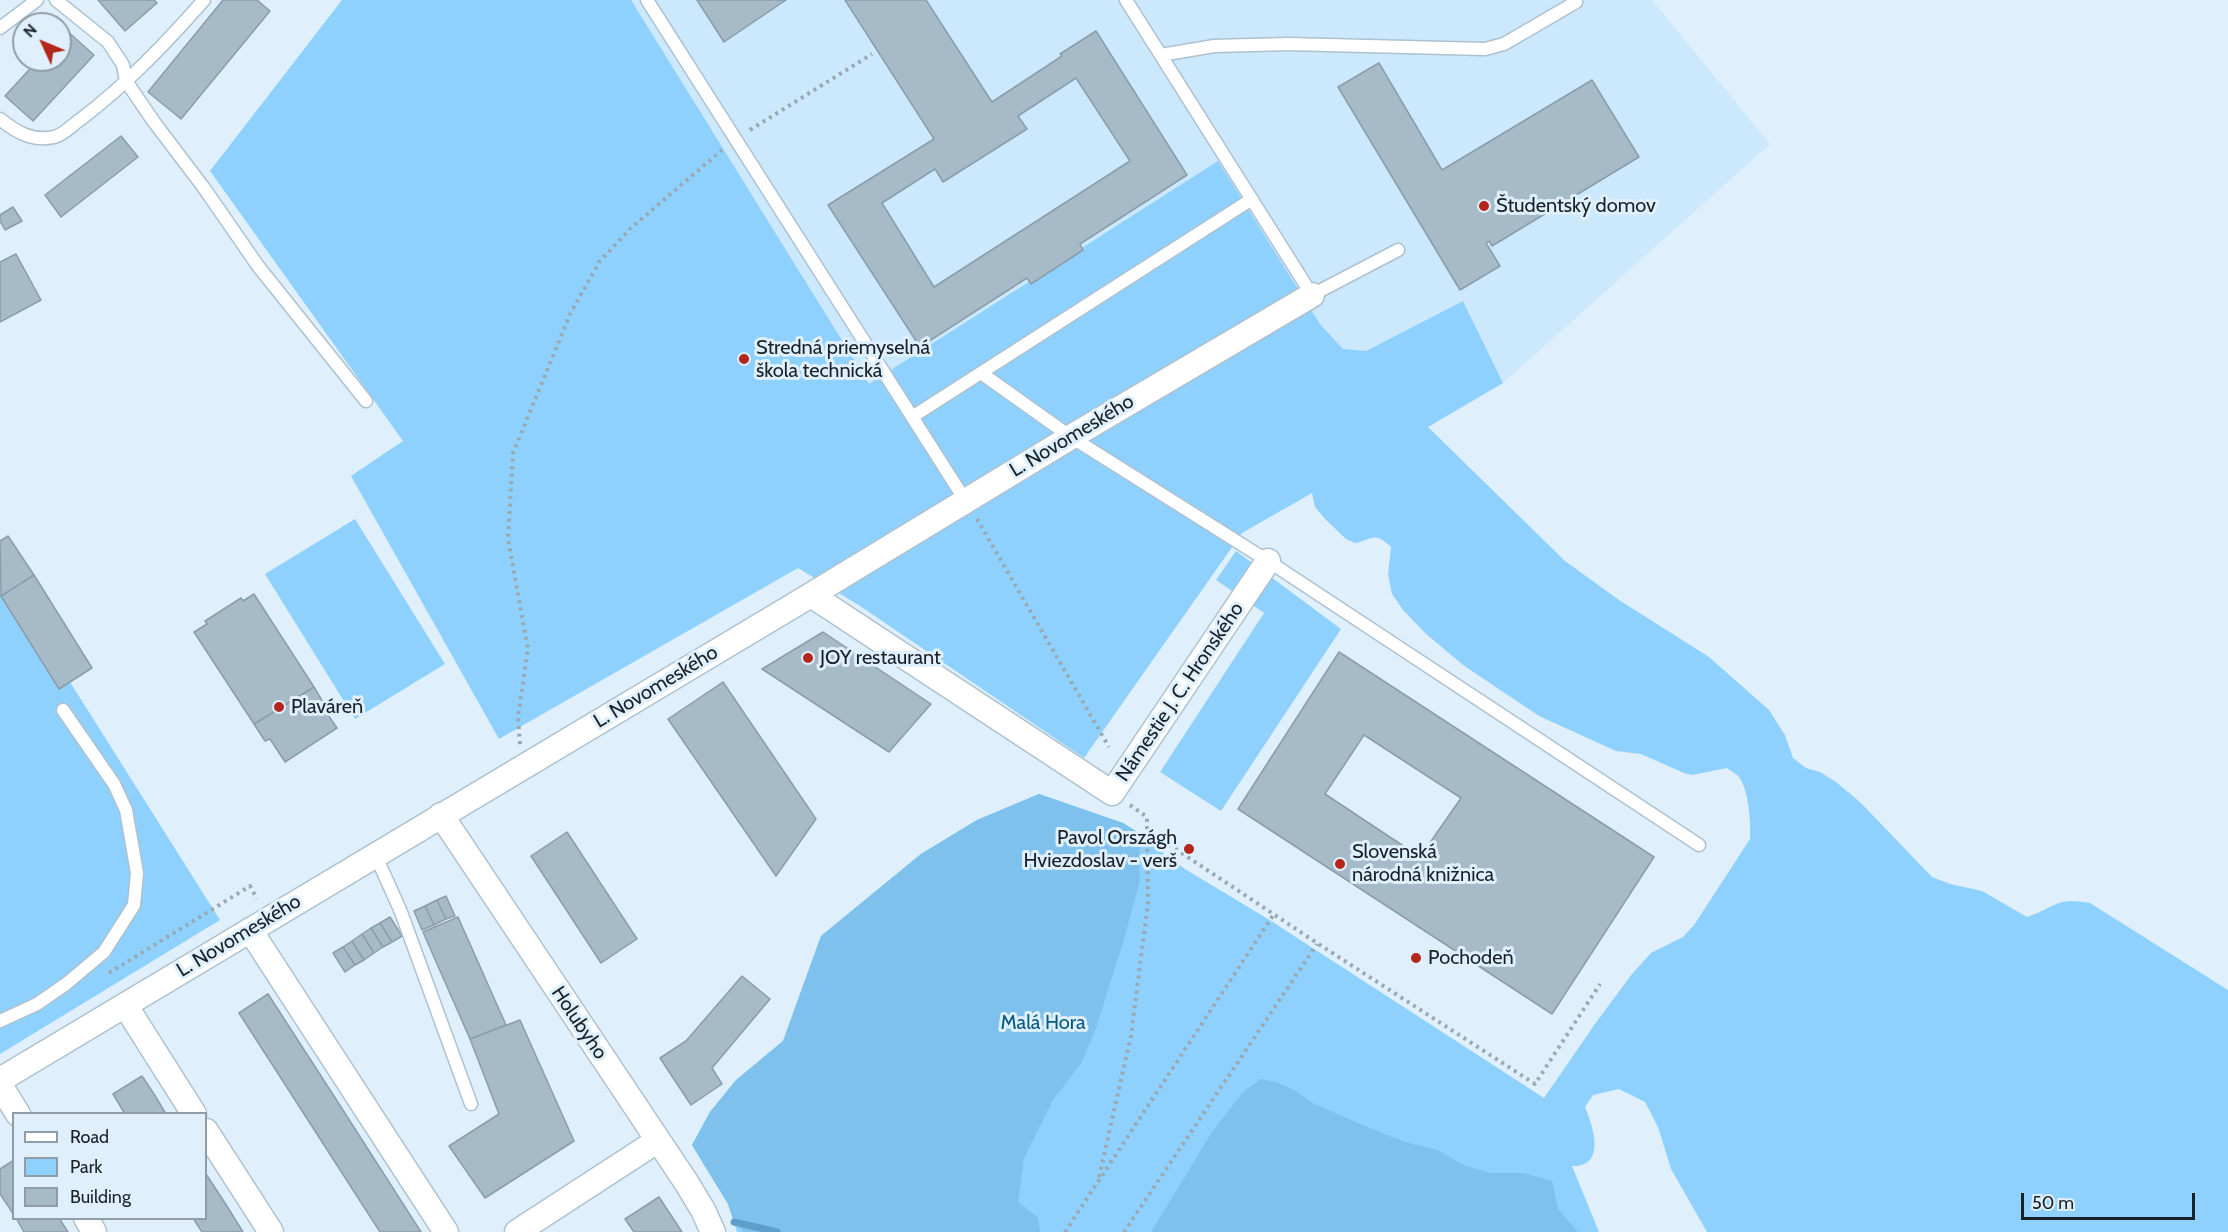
<!DOCTYPE html>
<meta charset="utf-8">
<style>
body{margin:0}
#map{position:relative;width:2228px;height:1232px;overflow:hidden;background:#dff0fc;font-family:Cabin,sans-serif}
canvas{display:block}
.legend{position:absolute;left:12px;top:1112px;width:195px;height:108px;box-sizing:border-box;background:#dff0fc;border:2px solid #909da6;margin:0;padding:8px 10px;list-style:none;font-size:18px;color:#192126}
.legend li{display:flex;align-items:center;gap:12px;height:30px}
.legend b{width:30px;border:2px solid #909da6}
.north{position:absolute;left:12px;top:12px;width:60px;height:60px;box-sizing:border-box;background:#dff0fc;border:2px solid #909da6;border-radius:50%;rotate:314deg;font-size:16px;font-weight:700;line-height:24px;text-align:center;color:#192126}
.north::after{content:'';display:block;margin:auto;width:21px;height:27px;background:#b4251c;clip-path:polygon(50% 0,100% 100%,50% 72%,0 100%)}
.scale{position:absolute;left:2021px;top:1193px;width:174px;height:27px;box-sizing:border-box;border:3px solid #192126;border-top:0;padding-left:8px;font-size:18px;line-height:21px;white-space:nowrap;color:#192126;-webkit-text-stroke:4px #dff0fc;paint-order:stroke}
</style>
<div id="map">
<canvas width="2228" height="1232"></canvas>
<ul class="legend">
<li><b style="height:8px;background:#fff"></b>Road</li>
<li><b style="height:16px;background:#8fd1fe"></b>Park</li>
<li><b style="height:16px;background:#a6bac8"></b>Building</li>
</ul>
<div class="north">N</div>
<div class="scale">50 m</div>
</div>
<script>
const context = document.querySelector('canvas').getContext('2d');
context.lineJoin = 'round';
function paint(path, color) {
  context.fillStyle = color;
  context.fill(path, 'evenodd');
}
function stroke(path, color, width, dash) {
  context.strokeStyle = color;
  context.lineWidth = width;
  context.lineCap = dash ? 'butt' : 'round';
  context.setLineDash(dash || []);
  context.stroke(path);
}
function drawText(font, color, halo, rows, align = 'center') {
  context.font = font + ' Cabin,sans-serif';
  context.lineWidth = 6;
  context.setLineDash([]);
  context.textBaseline = 'middle';
  context.strokeStyle = halo;
  context.fillStyle = color;
  for (const [text, x, y, turn = 0] of rows) {
    context.save();
    context.translate(x, y);
    context.rotate((+turn || 0) * Math.PI / 180);
    context.textAlign = isNaN(turn) ? turn : align;
    if (halo) context.strokeText(text, 0, 0);
    context.fillText(text, 0, 0);
    context.restore();
  }
}
paint(new Path2D(`
 M342,0H1652L1770,144L1503,383L1463,301L1366,351L1343,349L1320,324L1290,276L808,550L351,476L403,441L210,171Z`), '#cce8fc');
paint(new Path2D(`
 M342,0H631L869,384L1218,161L1320,324L1343,349L1366,351L1463,301L1503,383L1428,427L1565,561L1619,600L1709,657L1769,710L1785,735L1793,758L1806,768L1820,772L1836,782L1860,802L1932,877L1950,884L1982,891L2027,917C2056,907 2055,897 2090,903L2228,990V1232H1707L1671,1169L1658,1127L1645,1102L1619,1089L1593,1095L1585,1107C1593,1126 1607,1167 1572,1166L1599,1232H737L728,1204L692,1145L710,1112L736,1080L783,1041L821,936L921,854L977,820L1039,794L1123,823L1185,869L1268,919L1544,1098L1597,1021L1632,974L1651,953L1683,937L1694,925L1750,839C1751,822 1749,791 1739,777C1736,773 1730,771 1727,768L1692,775L1684,773L1641,754L1616,751L1539,716L1463,665L1425,633L1403,610L1392,594L1388,574L1391,547C1374,531 1374,539 1355,543L1346,539L1326,520L1315,507L1312,493L1242,533L1084,758L860,606L798,568L499,739L351,476L403,441L210,171Z
 M355,519L445,664L355,719L265,574Z
 M1236,551L1341,629L1221,811L1160,772L1264,613L1216,580Z
 M0,594L59,688L70,682L220,920L0,1054Z`), '#8fd1fe');
paint(new Path2D(`
 M1039,794L1123,823L1141,834L1139,855L1140,881L1122,946L1096,1028L1082,1062L1053,1100L1024,1158L1018,1202L1038,1218L1040,1232H744L734,1222L728,1204L692,1145L710,1112L736,1080L783,1041L821,936L921,854L977,820Z
 M1261,1079L1276,1082L1296,1091L1314,1104L1384,1134L1409,1143L1438,1150L1463,1165L1491,1173H1524L1552,1181L1558,1209L1578,1232H1151L1212,1132L1244,1091Z`), '#7ec1ed');
stroke(new Path2D(`
 M734,1222L777,1232`), '#5d9fca', 7);
const building = new Path2D(`
 M98,0H154L157,3L125,31Z
 M223,0H257L270,11L181,119L148,92Z
 M697,0H786L724,42Z
 M845,0H926L992,102L1062,56L1060,54L1096,31L1187,175L1080,244L1083,250L1031,284L1027,278L920,347L828,205L934,139ZM1076,78L1130,161L934,287L882,203L935,169L943,182L1027,129L1018,116Z
 M66,30L94,55L33,121L5,96L38,60H60V36Z
 M1379,63L1442,170L1592,80L1639,157L1492,246L1489,241L1486,243L1500,266L1460,290L1338,87Z
 M121,136L138,157L61,217L45,195Z
 M13,207L22,221L5,230L0,221V215Z
 M16,254L41,300L0,322V262Z
 M8,536L34,575L1,596L0,541Z
 M34,575L92,668L59,689L1,596Z
 M254,594L314,687L254,724L194,632L207,624L205,621L241,598L243,601Z
 M823,632L931,704L889,752L762,669Z
 M1339,652L1654,857L1552,1014L1238,809ZM1364,735L1461,798L1420,857L1325,794Z
 M723,682L816,819L776,876L668,719Z
 M314,687L324,704L322,706L337,728L285,762L270,739L265,741L254,724Z
 M567,832L637,939L601,963L531,856Z
 M446,896L455,916L446,919L437,900Z
 M437,900L446,919L434,925L425,906Z
 M425,906L434,925L422,930L414,911Z
 M390,917L402,936L392,942L380,923Z
 M458,917L506,1025L470,1039L423,932Z
 M380,923L392,942L383,947L371,928Z
 M371,928L383,947L374,953L362,934Z
 M362,934L374,953L364,960L352,941Z
 M352,941L364,960L355,965L343,947Z
 M343,947L355,965L345,972L333,953Z
 M742,976L770,999L712,1068L722,1084L691,1105L660,1058L686,1041Z
 M268,994L332,1093L421,1232H380L239,1013Z
 M520,1020L574,1141L485,1198L449,1146L499,1114L470,1039Z
 M142,1076L154,1094L166,1114H125L113,1094Z
 M14,1160V1215L0,1194V1169Z
 M206,1174L225,1203L243,1232H202L193,1218H206Z
 M659,1197L682,1232H634L625,1219Z
 M16,1218H59L68,1232H24Z`);
paint(building, '#a6bac8');
stroke(building, '#8a9dab', 1.5);
const lane = new Path2D(`
 M56,0L108,42L123,65L126,81L154,122L204,188L258,266L366,401
 M647,0L965,500
 M1126,0L1312,295L1398,250
 M0,28L37,0
 M1161,55L1214,46L1288,44L1485,49L1504,44L1576,2
 M0,119C16,132 33,142 54,137C64,135 73,124 81,119C127,84 166,43 204,0
 M981,373L1071,437L1268,561L1699,845
 M912,417L1252,199
 M375,854L401,912L471,1104
 M0,1021L37,1004L66,984L104,952L134,905L137,873L126,810L114,784L63,710`);
const street = new Path2D(`
 M811,595L1112,793L1268,561
 M441,815L686,1182L703,1210L713,1232
 M250,930L446,1232
 M125,1005L194,1114
 M0,1080L811,595L1071,437L1312,295
 M0,1085L18,1114
 M206,1131L271,1232
 M86,1218L94,1232
 M517,1232L657,1141`);
stroke(lane, '#adc1cf', 15);
stroke(street, '#adc1cf', 27);
stroke(new Path2D(`
 M750,130L872,54
 M977,519L1109,747
 M520,744L518,717L528,649L508,539L513,453L571,312L600,261L631,228L722,150
 M1130,805L1147,817V830L1317,943L1535,1084L1600,984
 M109,973L250,886L257,899
 M1099,1177L1131,1036L1148,903L1147,830
 M1065,1232L1274,914
 M1124,1232L1317,944`), '#9aa8b2', 4, [3, 4.5]);
stroke(lane, '#fff', 12);
stroke(street, '#fff', 24);
for (const [x, y, r, color] of [
 [1484,206,6,"#b4251c"],
 [744,359,6,"#b4251c"],
 [808,658,6,"#b4251c"],
 [279,707,6,"#b4251c"],
 [1189,849,6,"#b4251c"],
 [1340,864,6,"#b4251c"],
 [1416,958,6,"#b4251c"]
]) {
  const dot = new Path2D();
  dot.arc(x, y, r, 0, 2 * Math.PI);
  context.fillStyle = color;
  context.fill(dot);
  stroke(dot, '#dff0fc', 2);
}
drawText('20px', '#192126', '#dff0fc', [
 ["Študentský domov",1496,206],
 ["Stredná priemyselná",756,348],
 ["škola technická",756,371],
 ["JOY restaurant",820,658],
 ["Plaváreň",291,707],
 ["Pavol Országh",1177,838,"right"],
 ["Hviezdoslav - verš",1177,861,"right"],
 ["Slovenská",1352,852],
 ["národná knižnica",1352,875],
 ["Pochodeň",1428,958]
], 'left');
drawText('20px', '#192126', '#dff0fc', [
 ["L. Novomeského",1072,436,-31],
 ["L. Novomeského",656,687,-31],
 ["Námestie J. C. Hronského",1180,692,-56],
 ["L. Novomeského",239,936,-31],
 ["Holubyho",579,1023,56]
]);
drawText('20px', '#035a84', '#dff0fc', [
 ["Malá Hora",1043,1023]
]);
</script>
